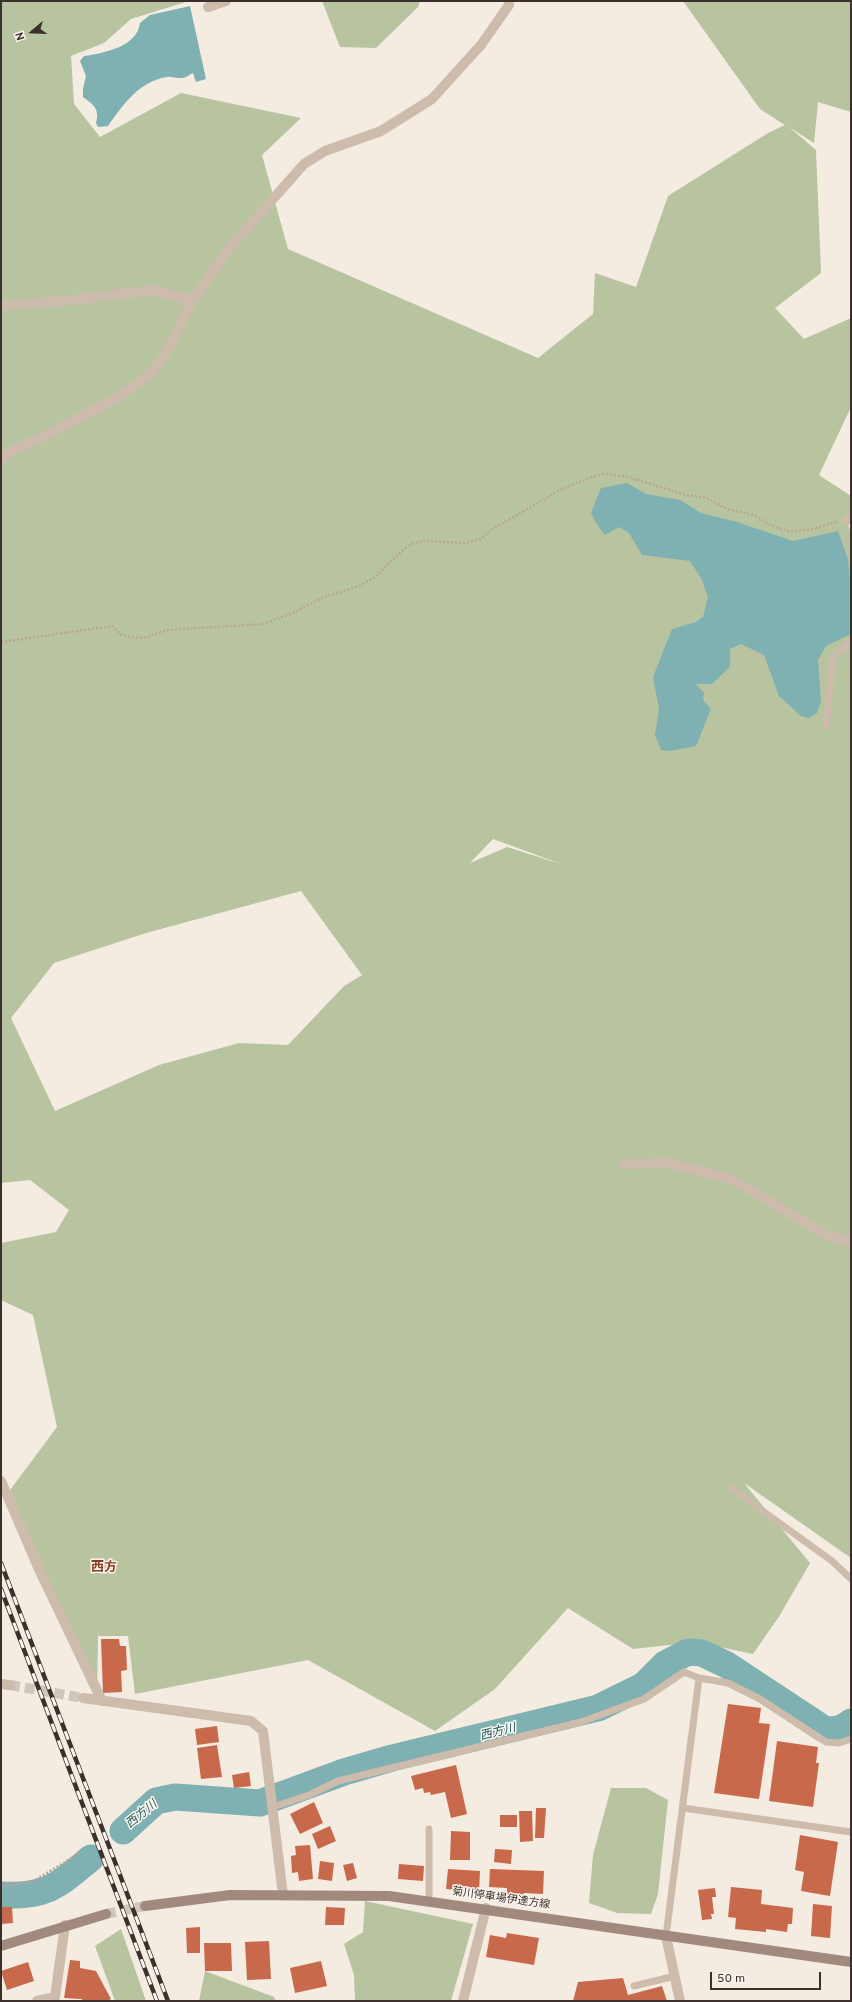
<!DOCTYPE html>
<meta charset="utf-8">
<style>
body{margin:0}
#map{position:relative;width:852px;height:2002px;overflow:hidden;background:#f4ebe1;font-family:Overpass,sans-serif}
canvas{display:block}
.frame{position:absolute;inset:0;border:2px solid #3b302b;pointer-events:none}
.north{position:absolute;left:12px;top:12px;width:40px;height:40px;-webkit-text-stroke:3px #fbf5ee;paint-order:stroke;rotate:251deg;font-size:11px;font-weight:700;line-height:16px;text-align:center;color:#3b302b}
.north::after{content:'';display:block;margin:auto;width:14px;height:18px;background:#3b302b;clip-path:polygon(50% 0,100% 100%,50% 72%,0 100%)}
.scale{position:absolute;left:710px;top:1972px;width:111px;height:18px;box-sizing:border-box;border:2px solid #3b302b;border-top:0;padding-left:5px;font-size:12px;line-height:14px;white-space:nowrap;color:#3b302b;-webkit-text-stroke:3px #fbf5ee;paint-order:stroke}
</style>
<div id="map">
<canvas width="852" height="2002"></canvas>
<div class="frame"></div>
<div class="north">N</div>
<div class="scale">50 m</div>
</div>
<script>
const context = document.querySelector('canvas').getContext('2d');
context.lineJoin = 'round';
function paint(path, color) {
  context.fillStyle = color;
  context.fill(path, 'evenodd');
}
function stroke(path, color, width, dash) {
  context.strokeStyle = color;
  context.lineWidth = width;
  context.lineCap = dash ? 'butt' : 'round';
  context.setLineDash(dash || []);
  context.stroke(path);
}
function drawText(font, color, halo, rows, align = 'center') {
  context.font = font + ' Overpass,"Noto Sans JP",sans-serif';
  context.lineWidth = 3;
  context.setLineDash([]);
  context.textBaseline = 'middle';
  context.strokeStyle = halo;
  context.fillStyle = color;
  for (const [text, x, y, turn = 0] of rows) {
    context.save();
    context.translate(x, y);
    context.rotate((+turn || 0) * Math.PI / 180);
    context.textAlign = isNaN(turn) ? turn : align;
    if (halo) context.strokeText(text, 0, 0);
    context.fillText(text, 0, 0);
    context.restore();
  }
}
paint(new Path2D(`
 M1,1H189L131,19L104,43L71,56L74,104L100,137L181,93L301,118L262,155L288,249L538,358L593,314L595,273L636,287L668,196L768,133L785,125L760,109L683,1H851V112L818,102L814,143L789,127L816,150L821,273L775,308L804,339L851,318V407L819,475L851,496V518L847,520L851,534V1558L744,1483L810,1563L780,1615L753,1654L696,1642L633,1649L568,1608L495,1689L435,1731L308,1660L135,1694L128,1636H98L97,1691L10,1490L57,1427L33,1315L1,1300V1243L56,1232L69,1210L30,1180L1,1183ZM493,839L564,865L507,847L470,863ZM301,891L362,975L344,986L288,1045L239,1043L159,1065L55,1111L11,1018L54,963L146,933Z
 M322,1H420L418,7L376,48L340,47Z
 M611,1788H646L668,1800L658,1894L651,1914L617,1913L589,1903L593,1855Z
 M365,1901L473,1924L451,2001H355L354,1975L344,1944L363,1932Z
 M121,1929L146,2001H115L95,1946Z
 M205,1971L274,1997L276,2001H199Z`), '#b8c4a0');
paint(new Path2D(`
 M190,6L206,79L196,82L193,73C188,75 186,79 179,78C175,78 171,76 167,77C139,81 123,105 108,126L98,127L96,123C100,109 94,105 83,97V89L86,76L80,61L84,56C104,53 137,47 140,23L150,15Z
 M627,483L646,494L680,500L701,513L737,522L793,541L838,531L848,559L851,593V634L826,646L818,660L821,701L817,713L808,718L801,716L779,696L764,655L741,644L730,649V667L712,684H696L704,693L703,700L711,709L696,746L669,751L661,750L655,735L659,709L653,677L672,629L696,622L703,617L708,597L702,580L690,561L642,555L629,533L619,527L605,535L598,526L591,513L601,488Z`), '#7fb0b2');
stroke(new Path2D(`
 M123,1831L156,1801L175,1797L260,1803L344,1772L392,1758L598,1708L643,1686L665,1664L688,1652L702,1653L727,1665L824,1729C836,1731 842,1729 851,1722
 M1,1895C47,1897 57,1886 91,1858`), '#7fb0b2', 27);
paint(new Path2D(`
 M101,1639H119L120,1646H126L127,1670L121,1671L122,1692L103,1693Z
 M728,1704L761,1708L759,1723L770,1724L759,1799L714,1793Z
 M217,1726L219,1742L197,1745L195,1729Z
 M777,1741L818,1747L816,1763H819L813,1807L769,1801Z
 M217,1745L222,1777L201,1779L197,1748Z
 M456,1765L467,1814L451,1818L445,1792L431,1795L430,1792L424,1793L423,1788L415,1790L411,1776Z
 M249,1772L251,1786L234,1788L232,1775Z
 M314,1802L323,1823L300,1834L290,1814Z
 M536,1808H546L544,1838H535Z
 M519,1811H532L533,1841L520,1842Z
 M500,1815H517V1827H500Z
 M330,1826L336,1841L318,1849L312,1834Z
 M451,1831L470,1832V1860H450Z
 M800,1835L838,1842L830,1896L801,1891L804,1872L795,1870Z
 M310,1845L313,1879L299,1881L298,1872L292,1873L291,1856L296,1855L295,1846Z
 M495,1849L512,1850L511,1864L494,1862Z
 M320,1861L334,1863L332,1881L318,1879Z
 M353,1863L357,1878L347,1881L343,1865Z
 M399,1864L424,1866L423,1881L398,1879Z
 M448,1869L480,1871L479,1892L446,1889Z
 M490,1869L544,1871L543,1894L524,1893L522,1897L507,1896V1888L489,1887Z
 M731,1887L762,1890L761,1904L793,1908L792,1924H788L787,1932L766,1929V1932L735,1929L736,1918L728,1917Z
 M715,1888L716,1897H712L714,1914H711L712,1919L702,1920L698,1890Z
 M813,1904L832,1906L830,1938L811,1936Z
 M1,1907H12L13,1923L1,1924Z
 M326,1907L345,1908L344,1925H325Z
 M200,1927V1953H187L186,1928Z
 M507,1933L539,1938L534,1965L486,1957L490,1935L506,1938Z
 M269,1941L271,1979L247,1980L245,1942Z
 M204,1943H231L232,1971H205Z
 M70,1960L80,1961V1968L96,1971L111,1999L107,2001H85L81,1999L64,1998Z
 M321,1961L327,1986L295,1993L290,1968Z
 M28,1962L34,1981L7,1990L1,1971Z
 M623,1978L628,1995L662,1986L667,2001H573L578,1982Z`), '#c8694b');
stroke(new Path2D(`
 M10,1685L83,1698`), '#cfc6bd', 10, [10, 5]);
stroke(new Path2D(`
 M106,1914L145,1906`), '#cfc6bd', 10, [10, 5]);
stroke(new Path2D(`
 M1,642L112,626L123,636L143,638L167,630L263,624L293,613L322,598L359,586L375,577L404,549L412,544L423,541L466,543L480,539L491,530L558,491L589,478L603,474L628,477L686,495L707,498L727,509L754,515L774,527L789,531L809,530L836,522
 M1,1886L32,1882L80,1853`), '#b9a596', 2.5, [2, 2]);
stroke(new Path2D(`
 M826,727L833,657L851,641
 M731,1488L832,1561L851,1579
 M273,1807L309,1795L338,1781L581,1722L644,1699L684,1672L699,1678L728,1683L760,1699L826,1742L839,1743L851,1739
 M683,1808L851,1832
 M429,1901V1829
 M666,1936L699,1678
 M634,1986L675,1976`), '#cdbbac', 7);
stroke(new Path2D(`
 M208,7L226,1
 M1,306L72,300L155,290L192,301
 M1,460L12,450L43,437L122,395L152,372L166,354L192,301L227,251L304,164L325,151L381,131L432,99L481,45L509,5V1
 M847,520L851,518
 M623,1164L669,1163L733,1180L830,1237L851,1241
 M1,1481L38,1567L102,1701
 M1,1684L10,1685
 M83,1698L251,1721L263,1731L283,1895
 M666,1936L680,2001
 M37,2001L55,1997L65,1925
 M463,2001L486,1908`), '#cdbbac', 10);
stroke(new Path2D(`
 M145,1906L230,1895L389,1896L851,1962
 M1,1946L106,1914`), '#a18a7d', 10);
const rail = new Path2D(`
 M1,1563L168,2001
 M1,1589L157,2001`);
stroke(rail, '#3b302b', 4.5);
stroke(rail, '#fbf5ee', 3, [9]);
drawText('11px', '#3b302b', '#fbf5ee', [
 ["菊川停車場伊達方線",501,1899,8]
]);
drawText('italic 12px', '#1f5a5e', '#fbf5ee', [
 ["西方川",498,1733,-14],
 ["西方川",142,1815,-39]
]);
drawText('bold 13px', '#8c3b22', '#fbf5ee', [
 ["西方",104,1568]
]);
</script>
